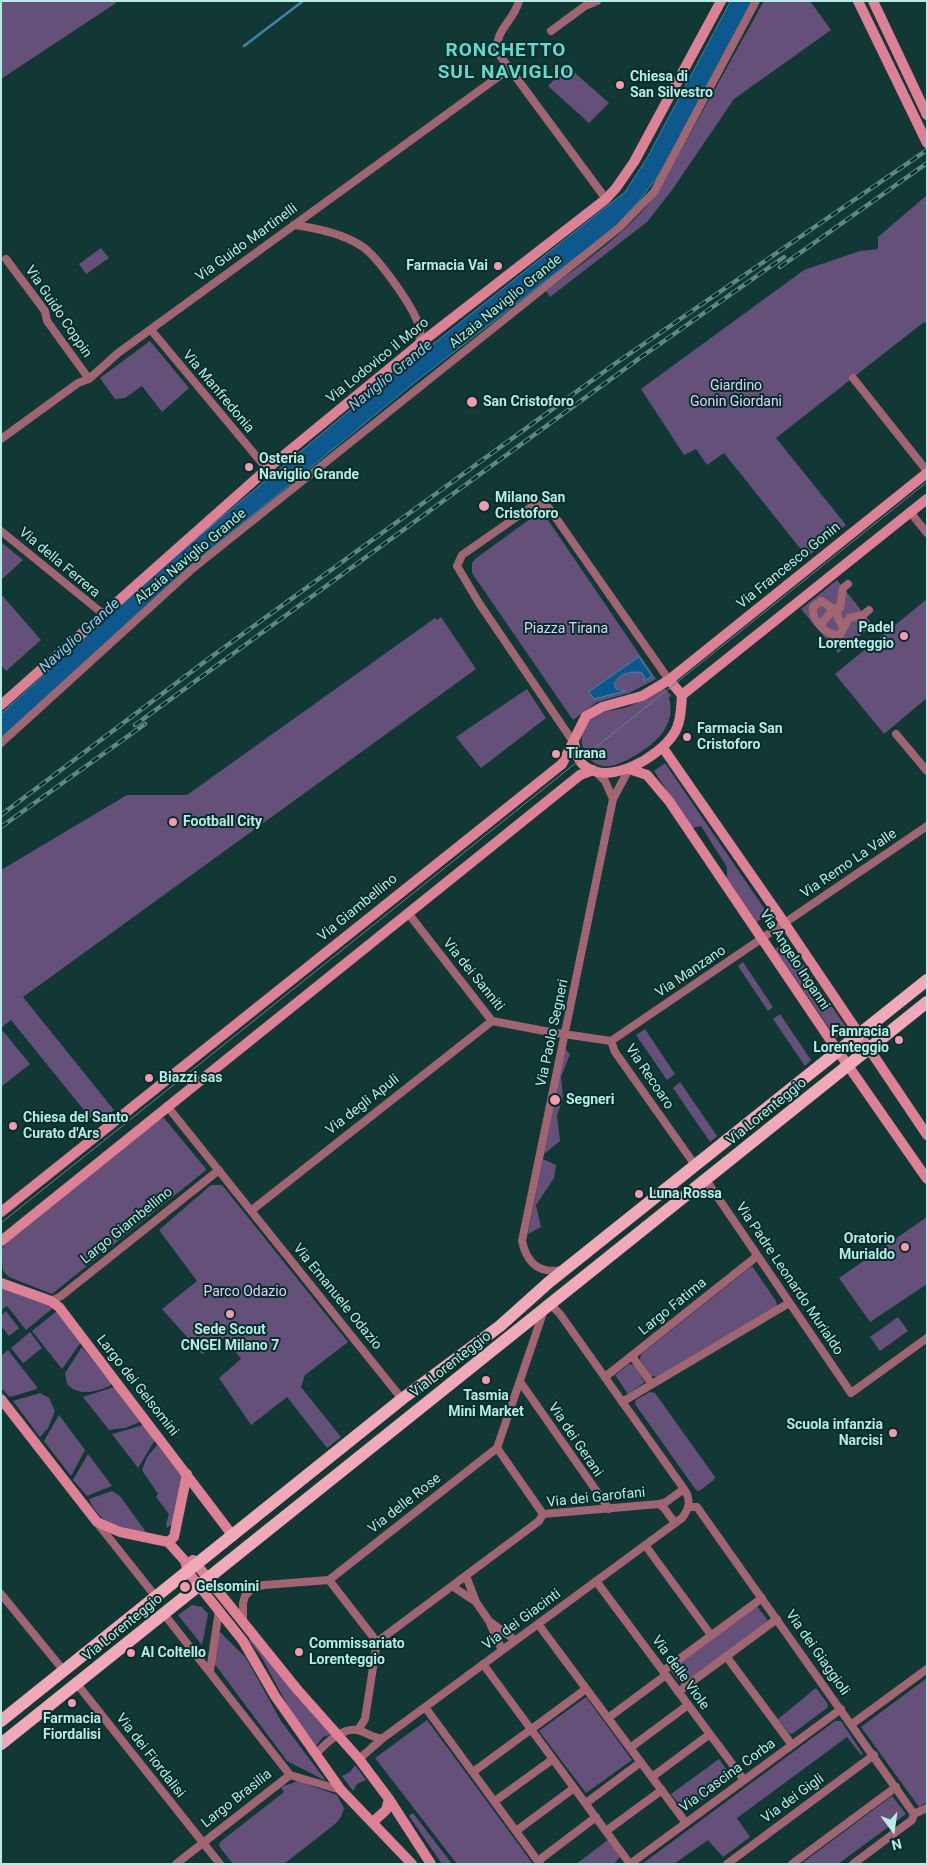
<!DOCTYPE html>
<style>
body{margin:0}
#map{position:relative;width:928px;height:1865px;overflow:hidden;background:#113834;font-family:Roboto,sans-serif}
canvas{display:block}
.frame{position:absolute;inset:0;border:2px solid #b7ebe5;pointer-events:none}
.north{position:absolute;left:868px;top:1805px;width:50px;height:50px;-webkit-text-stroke:4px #052e2a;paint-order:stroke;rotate:166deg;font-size:14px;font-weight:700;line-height:20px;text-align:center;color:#b7ebe5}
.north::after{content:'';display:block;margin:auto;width:18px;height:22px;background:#b7ebe5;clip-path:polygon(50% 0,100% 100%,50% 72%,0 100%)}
</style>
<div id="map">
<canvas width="928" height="1865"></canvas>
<div class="frame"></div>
<div class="north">N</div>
</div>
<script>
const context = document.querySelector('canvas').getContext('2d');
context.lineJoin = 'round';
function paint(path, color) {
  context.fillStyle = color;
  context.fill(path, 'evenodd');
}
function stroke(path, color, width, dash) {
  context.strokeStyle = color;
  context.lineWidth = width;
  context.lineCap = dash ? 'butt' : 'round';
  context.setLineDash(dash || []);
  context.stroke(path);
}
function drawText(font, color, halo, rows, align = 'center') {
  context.font = font + ' Roboto,sans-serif';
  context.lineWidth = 4;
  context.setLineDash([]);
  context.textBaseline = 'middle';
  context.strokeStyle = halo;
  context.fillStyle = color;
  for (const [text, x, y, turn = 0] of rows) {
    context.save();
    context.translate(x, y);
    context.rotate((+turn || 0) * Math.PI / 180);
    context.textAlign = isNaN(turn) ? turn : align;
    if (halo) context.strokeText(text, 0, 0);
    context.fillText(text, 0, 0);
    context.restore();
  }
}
paint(new Path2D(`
 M1,1H115L116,3L1,79Z
 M764,1H810L831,30L734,99L672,190L647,222L550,297L546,291C585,261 628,233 657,193Z
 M567,66L609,103L589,123L548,86Z
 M927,195V324L924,322L776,438L846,525L807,557L724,453L707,465L696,449L684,455L641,389L804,270L860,251L878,249V237Z
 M101,248L109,258L86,274L79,264Z
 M150,341L189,388L162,412L142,386L125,398L115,399L100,378Z
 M539,515L548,520L656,679L629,693L597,702L573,720L472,573V563L475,559L534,516Z
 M1,542L23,560L1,580Z
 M837,580L873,625L838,653L801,609Z
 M1,594L41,640L6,671L1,665Z
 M927,599V698L884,734L835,674Z
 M441,617L476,669L23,997L114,1110L96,1125L11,1020L1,1028V870L127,795H187L435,618L437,620Z
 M664,688L671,695L669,698C678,730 648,749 625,761C617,764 613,767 604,766C581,763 575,733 590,719C601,709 618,711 630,706C642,701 653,695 664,688Z
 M527,689L546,718L481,768L456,737Z
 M665,763L768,914L757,922L727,878V867L701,826L692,828L654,771Z
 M787,941L848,1030L836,1038L775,949Z
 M743,962L773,1007L768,1011L738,966Z
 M780,1014L811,1060L805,1066L773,1019Z
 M645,1029L675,1074L667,1080L636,1035Z
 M3,1031L30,1064L1,1087V1032Z
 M565,1049L570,1054L561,1077L563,1097L557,1116L560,1141L544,1154Z
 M680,1082L717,1136L710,1142L673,1088Z
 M164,1118L206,1169L205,1171L52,1294L9,1277L3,1271L1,1250L5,1243L157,1120Z
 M543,1159L556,1165L554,1178L536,1205L541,1227L528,1234Z
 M211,1185H222L348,1342L305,1375L301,1387L341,1437L327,1448L287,1397L251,1425L219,1378L241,1359L225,1337L202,1354L162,1309L197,1281L159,1230Z
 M927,1217V1284L870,1322L839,1278Z
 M752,1266L776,1301L777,1306L657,1377L651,1376L640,1360L641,1354Z
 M1,1287L50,1305L53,1308L26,1330L7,1306L1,1310Z
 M6,1311L19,1328L9,1336L1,1326V1315Z
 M57,1311L81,1342L62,1369L32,1331Z
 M898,1317L908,1331L880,1351L870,1337Z
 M30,1332L42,1348L23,1363L11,1348Z
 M82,1347L111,1383V1385C97,1392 79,1397 67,1384L65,1373Z
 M8,1350L37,1387V1389L10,1397L1,1388V1356Z
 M629,1364L634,1365L645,1382L628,1394L615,1375Z
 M114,1387L140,1422L125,1428L109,1430L83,1397Z
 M650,1392L655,1393L715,1477L714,1480L699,1491L696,1490L635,1404L636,1400Z
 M40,1393L49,1398L55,1411L48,1428L40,1437L13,1401Z
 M59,1415L85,1450L71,1476L44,1441Z
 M143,1425L155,1440L138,1468L112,1434Z
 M157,1445L182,1477L174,1523L167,1528L166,1524L169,1514L156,1497L158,1494L142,1470L147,1457Z
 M88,1454L112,1486L87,1496L73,1480Z
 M112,1491L120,1496L146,1532C119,1530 99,1523 89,1499Z
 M192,1605L202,1607L208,1614L202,1645L178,1615Z
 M757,1606L768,1621L682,1685L670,1670Z
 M219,1631L246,1658L281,1721L326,1781L287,1761L214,1663Z
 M250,1637L332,1734L323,1737L316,1746L290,1710L262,1658L249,1640Z
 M927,1678V1802L919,1807L861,1727Z
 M816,1688L828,1704L827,1708L792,1734L789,1733L778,1719Z
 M586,1697L632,1760L586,1793L539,1731Z
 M427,1720L533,1864H457L375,1758Z
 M835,1721H841L863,1754L861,1755L847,1737L737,1818L750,1837L723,1857L708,1840L674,1864H642Z
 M719,1759L731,1776V1779L687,1811L683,1810L671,1794Z
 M355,1765L366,1780L357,1784L353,1791L342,1776L350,1772Z
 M298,1781L337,1795L344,1808L341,1817L335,1824L284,1864H233L219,1846L220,1842L284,1792L281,1787Z
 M892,1796L906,1814L838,1864H801Z
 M413,1813L452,1864H442L409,1816Z
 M608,1840L620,1857L614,1864H576Z`), '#65507a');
const water = new Path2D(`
 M731,1H753L663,169L639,201L614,228L414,383L189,567L1,738V714L167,563L361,401L625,192L647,158Z
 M639,657L652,676L643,682L645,678L642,673C631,670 619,674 614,684L616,689L625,691L594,699L589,692Z`);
paint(water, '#0d598e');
stroke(water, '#4085a8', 1);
stroke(new Path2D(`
 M244,46L303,1`), '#4085a8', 2.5);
stroke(new Path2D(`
 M519,1C514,21 493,31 498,53L606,199
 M551,31L585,6L597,1
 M294,225C316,228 341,233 360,245C377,255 417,311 420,330C421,335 420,340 418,345
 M6,259L45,311L47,321L89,379
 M151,330L267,469
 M853,378L927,471
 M1,439L78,383L89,379L118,353L509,69
 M910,512L927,533
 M1,531L102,613
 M848,584L843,588L840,608L834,609L821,601L813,607C811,620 826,636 840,635L849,618L863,615L869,610
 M837,609L838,618L843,627
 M820,625L834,609
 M896,734L927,771
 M1,743L191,570L620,227L654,192L756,1
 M574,743L479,603L457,566L462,555L531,507L540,505L549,508L669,680
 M594,770L605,781L613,799
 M408,913L492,1021L550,1032L611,1041
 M611,1041L927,826
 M611,1041L615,1052L695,1165
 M167,1106L402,1399
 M706,1180L851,1393L927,1338
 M252,1210L492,1021
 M563,1270C540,1274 527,1264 522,1241L613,799L629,769
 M51,1301L61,1296L219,1170
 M632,1356L652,1384
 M605,1377L756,1257
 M521,1383L609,1509
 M622,1402L789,1303
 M497,1448L543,1514
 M659,1504L664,1508L675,1523
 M688,1507H697L914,1814
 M543,1514L659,1504L666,1502L684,1489
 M98,1524L156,1597
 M645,1545L711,1635
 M466,1576L476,1602L489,1621L502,1650
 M329,1580L377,1642
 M596,1581L744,1780
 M452,1586L476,1602
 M1,1594L64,1671
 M164,1614L290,1775
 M243,1621V1603L245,1596L252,1588L264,1585L329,1580L497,1448L544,1310
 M489,1621L515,1640
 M538,1624L686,1823
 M726,1656L792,1745
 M483,1664L630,1864
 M210,1671L219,1610
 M663,1671L762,1598
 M77,1684L220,1864
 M678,1692L777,1619
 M425,1707L540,1864
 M608,1718L666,1675
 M852,1724L927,1669
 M358,1730L365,1719L377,1642L539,1521L543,1514
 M630,1748L688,1705
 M316,1754C325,1744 342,1728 357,1730C368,1732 370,1738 383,1738
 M359,1759L383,1738L682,1518C690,1508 691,1499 684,1489L560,1314L551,1305
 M473,1772L586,1689
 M652,1777L710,1734
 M495,1801L553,1759
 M586,1803L641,1762
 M516,1831L574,1788
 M606,1831L662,1790
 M538,1861L596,1817
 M176,1864L290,1775L341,1790
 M630,1864L841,1709
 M727,1864L874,1755
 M792,1864L896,1787
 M853,1864L912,1820L914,1814L927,1808`), '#a06571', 8);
stroke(new Path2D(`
 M858,1L927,143
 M873,1L927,115
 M682,695L927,499
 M1,705L267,469L418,345L606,199L616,188L634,162L721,1
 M574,743C576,752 578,762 586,767C611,785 658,757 673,735C681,724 681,708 682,695L669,680
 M663,748L779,915L927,1135
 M629,769L647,775L669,801L833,1044L927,1179
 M1,1212L562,764L586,716L602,707L642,696L669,680L927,473
 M1,1241L580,775L593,770
 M1,1283L51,1301L59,1307L233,1536
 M1,1399L97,1522L120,1532L168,1542L185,1561L188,1572L243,1641L275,1696L341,1790L412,1864
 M168,1542L174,1537L187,1474
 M193,1560L296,1688L359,1759L389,1799L431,1864
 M374,1821L386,1810L389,1799`), '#de8195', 10);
stroke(new Path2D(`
 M1,1721L402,1399L500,1326L548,1283L927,980
 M1,1744L927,1002`), '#f2a9b7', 12);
stroke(new Path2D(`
 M1,1223L927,482`), '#5c8984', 1);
const rail = new Path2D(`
 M780,267L927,163
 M135,725L644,355L784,257
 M1,815L207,660L616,363L927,150
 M1,827L145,724`);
stroke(rail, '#5c8984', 4.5);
stroke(rail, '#052e2a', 2.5, [8]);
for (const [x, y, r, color] of [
 [620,85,5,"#f39aac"],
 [498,266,5,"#f39aac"],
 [472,402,6,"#f39aac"],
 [249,467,5,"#f39aac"],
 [484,506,6,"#f39aac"],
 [904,636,5,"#f39aac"],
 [687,737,5,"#f39aac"],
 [556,754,5,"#f39aac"],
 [173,822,5,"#f39aac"],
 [899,1040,5,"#f39aac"],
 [149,1078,5,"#f39aac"],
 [555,1100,6,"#f39aac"],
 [13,1126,5,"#f39aac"],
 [639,1194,5,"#f39aac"],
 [905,1247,5,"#f39aac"],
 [230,1314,5,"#f39aac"],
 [486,1380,5,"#f39aac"],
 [893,1433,5,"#f39aac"],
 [185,1587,6,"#f39aac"],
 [299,1652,5,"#f39aac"],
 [131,1653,5,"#f39aac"],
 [72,1703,5,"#f39aac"]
]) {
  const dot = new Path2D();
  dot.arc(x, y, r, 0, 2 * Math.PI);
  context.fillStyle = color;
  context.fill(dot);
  stroke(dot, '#052e2a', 2);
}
drawText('bold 14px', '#b7ebe5', '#052e2a', [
 ["Chiesa di",630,77],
 ["San Silvestro",630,93],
 ["Farmacia Vai",488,266,"right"],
 ["San Cristoforo",483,402],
 ["Osteria",259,459],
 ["Naviglio Grande",259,475],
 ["Milano San",495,498],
 ["Cristoforo",495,514],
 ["Padel",894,628,"right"],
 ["Lorenteggio",894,644,"right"],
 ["Farmacia San",697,729],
 ["Cristoforo",697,745],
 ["Tirana",566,754],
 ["Football City",183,822],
 ["Famracia",889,1032,"right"],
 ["Lorenteggio",889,1048,"right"],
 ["Biazzi sas",159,1078],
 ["Segneri",566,1100],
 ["Chiesa del Santo",23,1118],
 ["Curato d'Ars",23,1134],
 ["Luna Rossa",649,1194],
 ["Oratorio",895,1239,"right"],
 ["Murialdo",895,1255,"right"],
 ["Sede Scout",230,1330,"center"],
 ["CNGEI Milano 7",230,1346,"center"],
 ["Tasmia",486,1396,"center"],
 ["Mini Market",486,1412,"center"],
 ["Scuola infanzia",883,1425,"right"],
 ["Narcisi",883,1441,"right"],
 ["Gelsomini",196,1587],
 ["Commissariato",309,1644],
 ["Lorenteggio",309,1660],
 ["Al Coltello",141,1653],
 ["Farmacia",72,1719,"center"],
 ["Fiordalisi",72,1735,"center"]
], 'left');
drawText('14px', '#b7ebe5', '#052e2a', [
 ["Via Guido Martinelli",247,243,-36],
 ["Alzaia Naviglio Grande",506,302,-39],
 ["Via Guido Coppin",58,312,56],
 ["Via Lodovico il Moro",378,361,-39],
 ["Via Manfredonia",218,392,50],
 ["Alzaia Naviglio Grande",191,557,-40],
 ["Via della Ferrera",59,563,40],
 ["Via Francesco Gonin",789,566,-39],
 ["Via Remo La Valle",849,864,-34],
 ["Via Giambellino",358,908,-39],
 ["Via Angelo Inganni",794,960,57],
 ["Via Manzano",691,972,-34],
 ["Via dei Sanniti",473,975,51],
 ["Via Paolo Segneri",553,1033,-78],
 ["Via Recoaro",649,1077,56],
 ["Via degli Apuli",363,1105,-38],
 ["Via Lorenteggio",767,1112,-39],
 ["Largo Giambellino",127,1226,-39],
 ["Via Padre Leonardo Murialdo",789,1279,56],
 ["Via Emanuele Odazio",337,1297,51],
 ["Largo Fatima",673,1307,-39],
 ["Via Lorenteggio",451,1365,-38],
 ["Largo dei Gelsomini",137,1386,52],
 ["Via dei Gerani",575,1440,56],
 ["Via dei Garofani",596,1498,-6],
 ["Via delle Rose",405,1504,-38],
 ["Via dei Giacinti",522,1620,-36],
 ["Via Lorenteggio",123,1628,-39],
 ["Via dei Giaggioli",817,1653,55],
 ["Via delle Viole",680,1673,54],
 ["Via dei Fiordalisi",150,1756,52],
 ["Via Cascina Corba",728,1776,-36],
 ["Largo Brasilia",237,1799,-38],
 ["Via dei Gigli",793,1799,-36]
]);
drawText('14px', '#e1cff6', '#052e2a', [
 ["Giardino",736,386],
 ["Gonin Giordani",736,402],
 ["Piazza Tirana",566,629],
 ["Parco Odazio",245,1292]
]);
drawText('italic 15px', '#93c6f4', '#052e2a', [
 ["Naviglio Grande",391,376,-39],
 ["Naviglio Grande",80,636,-42]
]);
context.letterSpacing = '1px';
drawText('bold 19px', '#62dace', '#052e2a', [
 ["RONCHETTO",506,51],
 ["SUL NAVIGLIO",506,73]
]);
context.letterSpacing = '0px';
</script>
